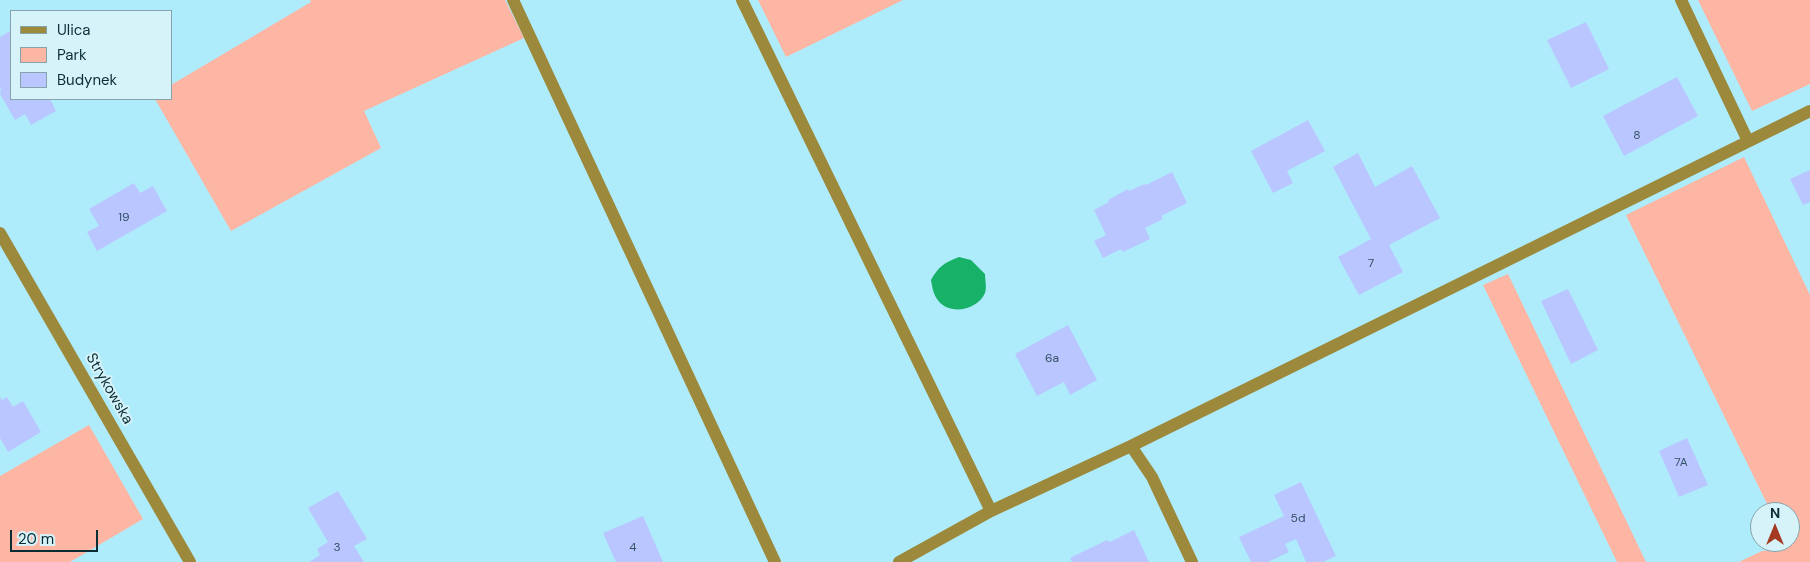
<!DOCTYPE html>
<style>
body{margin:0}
#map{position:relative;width:1810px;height:562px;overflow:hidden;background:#afecfb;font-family:"DM Sans",sans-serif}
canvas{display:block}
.legend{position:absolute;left:10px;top:10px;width:162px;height:90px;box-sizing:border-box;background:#d6f3fa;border:1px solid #84a3aa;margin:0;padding:6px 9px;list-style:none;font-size:15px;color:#0a2c33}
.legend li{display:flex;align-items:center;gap:10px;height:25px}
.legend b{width:25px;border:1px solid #84a3aa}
.north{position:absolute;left:1750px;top:502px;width:50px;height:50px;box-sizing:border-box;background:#d6f3fa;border:1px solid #84a3aa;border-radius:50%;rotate:0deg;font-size:14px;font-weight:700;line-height:20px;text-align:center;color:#0a2c33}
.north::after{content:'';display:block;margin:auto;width:18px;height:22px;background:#a33a21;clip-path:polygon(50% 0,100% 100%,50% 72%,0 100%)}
.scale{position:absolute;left:10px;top:530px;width:88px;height:22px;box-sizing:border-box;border:2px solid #0a2c33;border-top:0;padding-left:6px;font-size:15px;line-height:18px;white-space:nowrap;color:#0a2c33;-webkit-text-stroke:4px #d6f3fa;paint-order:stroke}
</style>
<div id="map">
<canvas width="1810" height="562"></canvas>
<ul class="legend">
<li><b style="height:6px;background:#9d893b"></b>Ulica</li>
<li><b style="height:14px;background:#feb6a4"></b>Park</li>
<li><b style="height:14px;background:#b9c6ff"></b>Budynek</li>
</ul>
<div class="north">N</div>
<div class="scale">20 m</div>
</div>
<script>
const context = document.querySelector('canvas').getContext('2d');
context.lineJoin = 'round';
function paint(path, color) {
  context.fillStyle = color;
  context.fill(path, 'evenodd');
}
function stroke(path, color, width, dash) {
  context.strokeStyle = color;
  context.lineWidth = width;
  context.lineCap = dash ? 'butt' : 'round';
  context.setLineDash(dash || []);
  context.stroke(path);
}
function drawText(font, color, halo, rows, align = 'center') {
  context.font = font + ' "DM Sans",sans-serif';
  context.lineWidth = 4;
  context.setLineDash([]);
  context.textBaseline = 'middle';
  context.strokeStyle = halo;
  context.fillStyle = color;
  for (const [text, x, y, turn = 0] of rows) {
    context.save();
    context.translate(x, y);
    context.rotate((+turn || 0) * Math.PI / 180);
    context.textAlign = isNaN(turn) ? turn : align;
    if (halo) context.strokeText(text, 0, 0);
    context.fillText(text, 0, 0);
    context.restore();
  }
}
paint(new Path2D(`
 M310,0H505L524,38L364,111L381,148L231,231L155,99H171V85L311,2Z
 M758,0H903L786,57Z
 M1698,0H1810V84L1752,111Z
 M1744,157L1810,295V562H1739L1762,551L1788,548L1785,542H1790V512H1771L1626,215Z
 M1508,274L1646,562H1617L1483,285Z
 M89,425L143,519L70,562H0V476Z`), '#feb6a4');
paint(new Path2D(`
 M959,257L971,260L985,274C985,280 987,288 985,293C977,311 948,316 937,299C933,293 932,286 931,280C938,267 945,262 959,257Z`), '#17b267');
paint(new Path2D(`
 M1586,22L1609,69L1571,88L1547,40Z
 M10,31L11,99H50L56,111L31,125L25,114L15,120L0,94L1,89L0,87V37Z
 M1677,77L1698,116L1624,156L1603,116Z
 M1308,120L1325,151L1287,171L1293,183L1273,193L1251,151Z
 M1358,153L1375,187L1412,166L1440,218L1389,245L1403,272L1359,295L1338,257L1371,239L1333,167Z
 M1810,170V202L1803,205L1790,179Z
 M1172,172L1187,203L1161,216L1163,219L1145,228L1150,239L1123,252L1121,249L1103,258L1094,241L1106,235L1094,210L1109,202L1108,200L1128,189L1129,191L1145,184L1146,185Z
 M134,183L140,193L153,186L167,211L97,251L87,232L99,226L89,209Z
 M1568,289L1598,350L1571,364L1541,301Z
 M1068,325L1097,380L1070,395L1064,382L1037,396L1015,354Z
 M0,397L2,400L7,397L13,407L23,401L41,432L8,452L0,438Z
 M1687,438L1708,485L1679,497L1659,451Z
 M1301,482L1336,556L1323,562H1306L1296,539L1285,544L1289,552L1268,562H1251L1239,537L1284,516L1274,495Z
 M338,491L367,539L354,546L364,562H309L320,555L317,549L328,542L308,508Z
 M643,516L663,562H616L603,533Z
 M1134,530L1149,562H1072L1070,558L1107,540L1110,542Z`), '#b9c6ff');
stroke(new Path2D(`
 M513,0L775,562
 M742,0L991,511
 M1681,0L1748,141
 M0,233L190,562
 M1131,446L1152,477L1192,562
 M899,562L991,511L1131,446L1810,111`), '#9d893b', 12);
drawText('12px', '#365266', null, [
 ["8",1637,136],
 ["19",124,218],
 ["7",1371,264],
 ["6a",1052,359],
 ["7A",1681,463],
 ["5d",1298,519],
 ["3",337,548],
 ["4",633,548]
]);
drawText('15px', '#0a2c33', '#d6f3fa', [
 ["Strykowska",109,389,60]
]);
</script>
